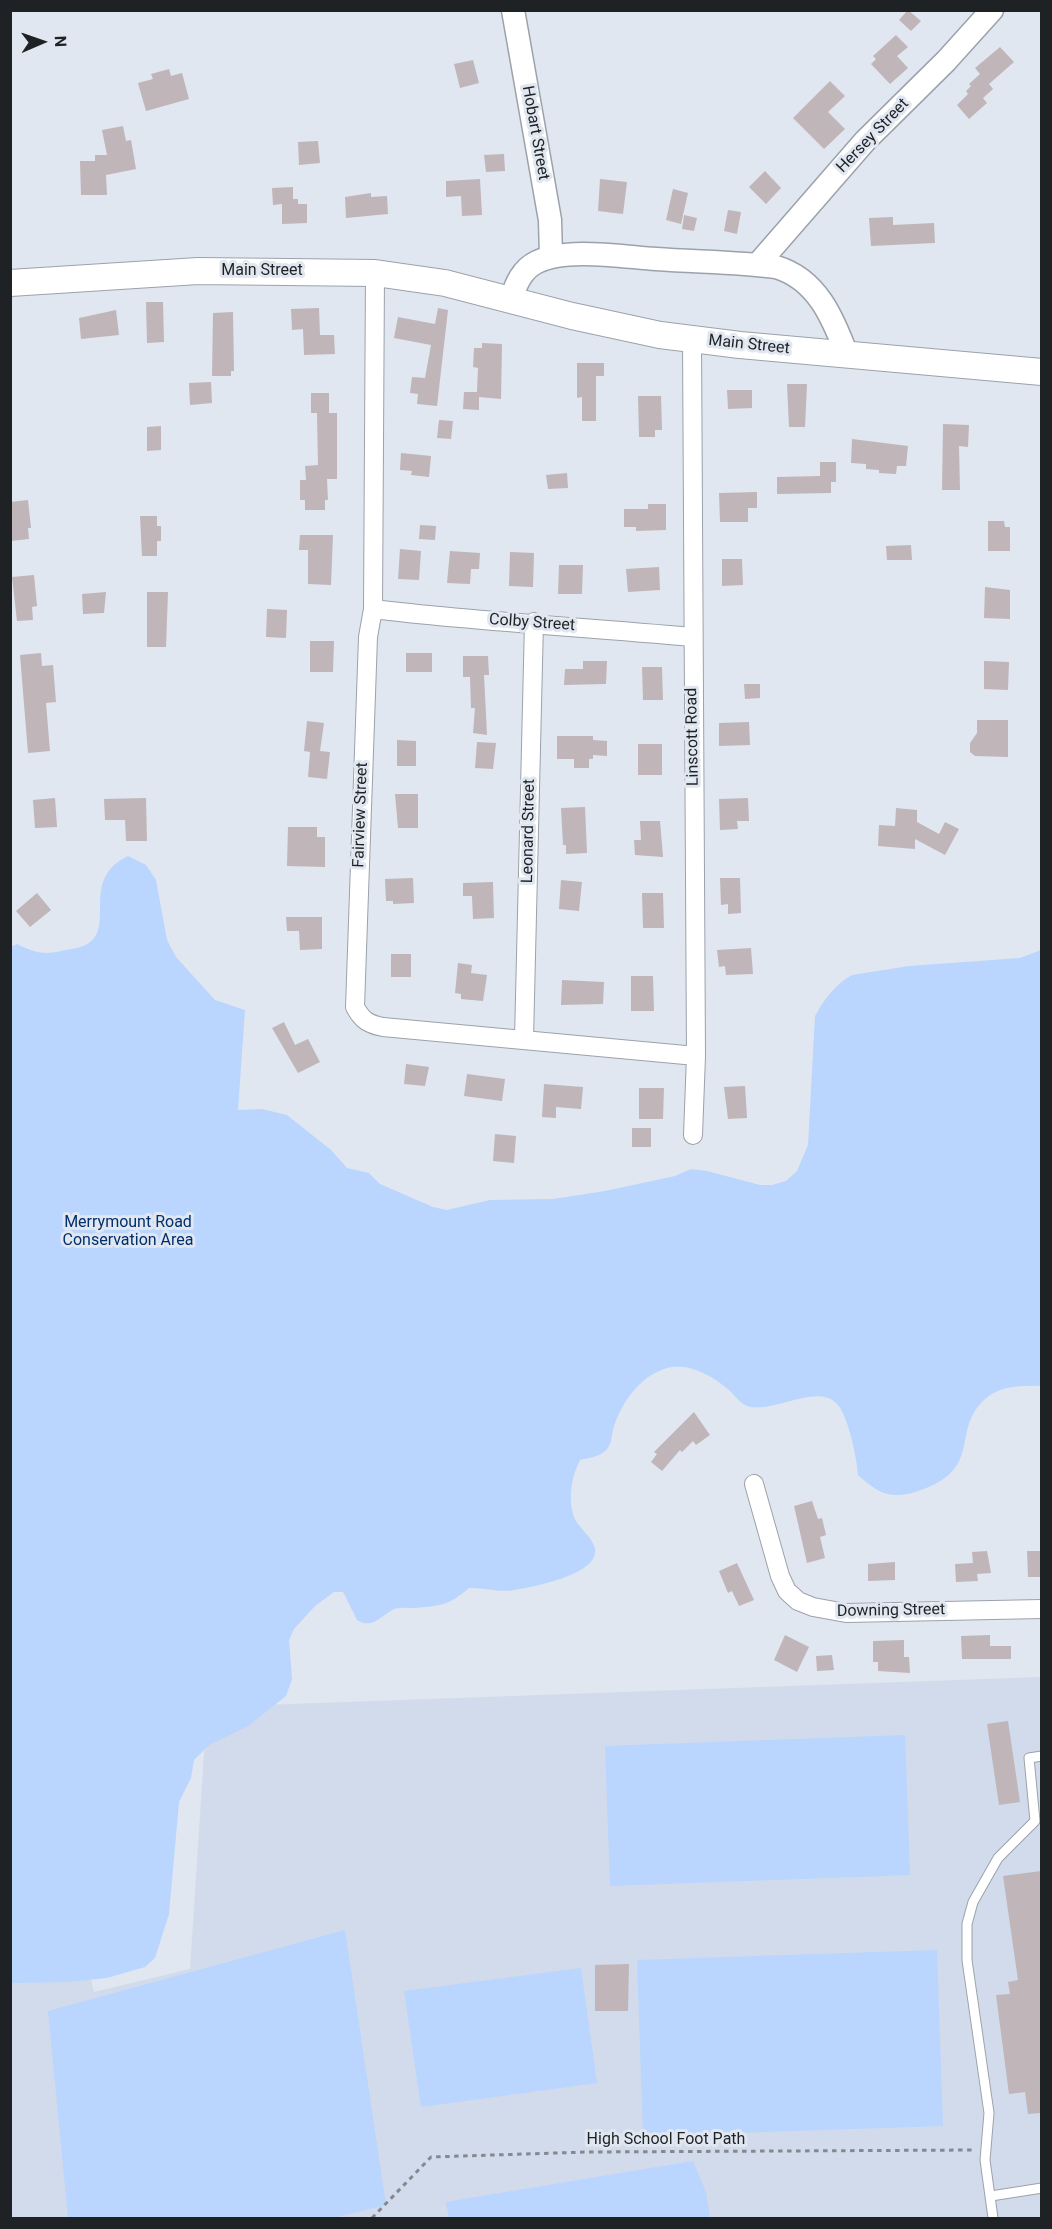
<!DOCTYPE html>
<style>
body{margin:0}
#map{position:relative;width:1052px;height:2229px;overflow:hidden;background:#e0e7f0;font-family:Roboto,sans-serif}
canvas{display:block}
.frame{position:absolute;inset:0;border:12px solid #1f2225;pointer-events:none}
.north{position:absolute;left:12px;top:12px;width:60px;height:60px;-webkit-text-stroke:4px #e0e7f0;paint-order:stroke;rotate:88deg;font-size:16px;font-weight:700;line-height:24px;text-align:center;color:#1f2225}
.north::after{content:'';display:block;margin:auto;width:21px;height:27px;background:#1f2225;clip-path:polygon(50% 0,100% 100%,50% 72%,0 100%)}
</style>
<div id="map">
<canvas width="1052" height="2229"></canvas>
<div class="frame"></div>
<div class="north">N</div>
</div>
<script>
const context = document.querySelector('canvas').getContext('2d');
context.lineJoin = 'round';
function paint(path, color) {
  context.fillStyle = color;
  context.fill(path, 'evenodd');
}
function stroke(path, color, width, dash) {
  context.strokeStyle = color;
  context.lineWidth = width;
  context.lineCap = dash ? 'butt' : 'round';
  context.setLineDash(dash || []);
  context.stroke(path);
}
function drawText(font, color, halo, rows, align = 'center') {
  context.font = font + ' Roboto,sans-serif';
  context.lineWidth = 6;
  context.setLineDash([]);
  context.textBaseline = 'middle';
  context.strokeStyle = halo;
  context.fillStyle = color;
  for (const [text, x, y, turn = 0] of rows) {
    context.save();
    context.translate(x, y);
    context.rotate((+turn || 0) * Math.PI / 180);
    context.textAlign = isNaN(turn) ? turn : align;
    if (halo) context.strokeText(text, 0, 0);
    context.fillText(text, 0, 0);
    context.restore();
  }
}
paint(new Path2D(`
 M1041,1677V2218H11L10,1714L28,1713L94,1992L190,1969L207,1707Z`), '#d1dbeb');
paint(new Path2D(`
 M128,856L146,865L156,880L167,940L176,957L215,1000L245,1010L238,1110L262,1109L287,1115L331,1150L347,1168L369,1173L380,1184L433,1207L447,1210L490,1200L553,1199L605,1191L675,1176L691,1169L707,1171L760,1185H772L786,1181L797,1171L808,1145L815,1016C824,1000 835,984 852,975L909,966L1020,958L1041,950V1386C1024,1385 998,1386 985,1399C949,1432 986,1470 915,1492C889,1500 877,1492 858,1475C857,1459 848,1412 835,1402C816,1385 776,1411 751,1407C741,1405 737,1398 730,1391C714,1376 685,1360 664,1369C638,1378 620,1405 613,1430C611,1438 612,1445 605,1451C598,1457 589,1458 580,1460C572,1475 568,1496 573,1514C576,1527 592,1535 595,1549C599,1575 532,1587 514,1590C499,1593 484,1587 469,1588C448,1606 440,1606 413,1608C407,1608 400,1607 394,1609C382,1615 372,1630 357,1620L343,1592H334L315,1606L294,1629L289,1640L292,1679L286,1696L248,1726L209,1745L194,1760L191,1778L179,1802L169,1914L155,1958L145,1967L107,1978L69,1982L11,1983V947L17,944C38,954 44,955 66,950C73,949 83,947 89,943C115,925 80,879 128,856Z
 M905,1735L910,1875L610,1886L605,1746Z
 M345,1930L386,2205L333,2218H68L48,2011Z
 M937,1950L943,2126L643,2136L637,1960Z
 M581,1968L597,2083L421,2107L404,1991Z
 M693,2161L706,2192L710,2218H449L446,2202Z`), '#bad5fe');
paint(new Path2D(`
 M908,10L921,21L911,31L899,20Z
 M896,35L908,47L897,56L908,68L890,84L871,64L876,59L873,56Z
 M1000,47L1014,62L989,84L993,89L983,98L987,103L969,119L957,105L968,94L966,91L971,86L969,84L980,74L975,68Z
 M473,60L479,83L460,88L454,64Z
 M169,69L171,76L182,73L189,99L146,111L138,83L153,79L151,74Z
 M830,81L845,96L828,112L845,129L824,149L793,118Z
 M123,126L126,141L131,140L136,169L106,175L107,195H81L80,161H95V155H107L102,130Z
 M318,141L320,163L299,165L298,142Z
 M504,154L505,171L486,172L484,155Z
 M765,171L781,188L766,204L749,187Z
 M480,179L482,215L462,216L461,196L446,197V181Z
 M600,179L627,182L623,214L598,211Z
 M293,187V199H298V204H307V223L282,224V204L273,205L272,188Z
 M673,189L688,193L681,224L666,220Z
 M371,193V197L387,196L388,214L346,218L345,197Z
 M728,210L741,212L737,234L724,231Z
 M684,215L697,218L694,231L682,229Z
 M893,217V225L934,223L935,243L871,246L869,218Z
 M146,302H163L164,342L147,343Z
 M319,308L320,335H334L335,354L304,355L303,329L292,330L291,309Z
 M438,308L448,310L437,406L417,404L418,394L410,393L412,377L425,378L431,345L394,338L398,317L435,324Z
 M116,310L119,335L81,339L79,318Z
 M233,312L234,371H231V376H212L213,313Z
 M482,343L502,344L501,399L479,397V410L463,409L464,392H477L478,368L473,367L474,348H482Z
 M577,363H604V376H596V421H582V397L577,398Z
 M211,382L212,403L190,405L189,383Z
 M787,384H807L805,427H789Z
 M727,390H752V408L728,409Z
 M311,393H329V413H311Z
 M638,396H661L662,430H655V437H639Z
 M317,413H337V479H327L328,500H325V510H305V500H300V480H306L305,466L318,465Z
 M439,420L453,421L451,439L437,438Z
 M943,424L969,425L968,447L959,446L960,490H942Z
 M161,426V450L147,451V427Z
 M852,439L908,446L906,466H897L896,474L879,473V470L866,469V464L851,463Z
 M401,453L431,456L429,477L411,475L412,471L400,470Z
 M820,462H836V482H831V493L777,494V477L820,476Z
 M567,473L568,488L548,489L546,475Z
 M757,492V508H748V522H720L719,493Z
 M28,500L31,528H28L29,539L10,541V502Z
 M648,504H666V530L636,531V527H624V509H648Z
 M140,516H157V526H161V541H157V556H142Z
 M988,521H1004L1005,527H1010V551H988Z
 M420,525L436,526L435,540L419,539Z
 M300,535H333L331,585L308,584V550H299Z
 M911,545L912,560H887L886,546Z
 M400,549L421,551L419,580L398,579Z
 M450,551L480,553L479,569H471L470,584L447,583Z
 M510,552L534,553L533,587L509,586Z
 M722,559H742L743,585L722,586Z
 M559,565H583L582,594H558Z
 M659,567L660,590L628,592L626,569Z
 M34,575L37,606L32,607L33,620L17,621L12,577Z
 M985,587L1010,590V619L984,618Z
 M106,592L104,613L83,614L82,594Z
 M147,592H168L166,647H147Z
 M267,609L287,610L286,638L266,637Z
 M310,641H334L333,672H310Z
 M41,653L42,666L53,665L56,702L46,703L50,751L28,753L20,655Z
 M406,653H432V672H406Z
 M463,656H488L489,675H484L487,735L473,733L475,708H471L470,677H463Z
 M583,661H607L606,684L564,685L565,669H583Z
 M984,661L1009,662L1008,690L984,689Z
 M642,667H662L663,700H643Z
 M744,684H760V698L745,699Z
 M977,720H1008V757L975,756L970,752V743L977,733Z
 M307,721L324,723L320,751L330,752L327,779L308,777L310,752L304,751Z
 M749,722L750,745L719,746V723Z
 M557,736H593V740L607,741V756L593,755V759H589V768H574V759H557Z
 M397,740L416,741V766H397Z
 M477,742L496,743L493,769L475,768Z
 M638,744H662V775H638Z
 M395,794H418V828H398Z
 M55,798L57,827L35,828L33,800Z
 M146,798L147,841H126L125,820H105L104,799Z
 M748,798L749,821H737L738,829L720,830L719,799Z
 M585,807L587,853L566,854V845H563L561,808Z
 M896,808L917,810V822L939,834L945,822L959,829L945,855L915,839V849L878,846L879,825L895,826Z
 M640,821H660L663,857L635,855L634,840H641Z
 M288,827H317V837H325V867L287,866Z
 M413,878L414,903L393,904V901H386L385,879Z
 M720,878H740L741,913L728,914V904L721,905Z
 M561,880L582,882L579,911L559,909Z
 M493,882L494,918L473,919L472,896H463V883Z
 M37,893L51,910L30,927L16,911Z
 M642,893H663L664,928H643Z
 M286,917H322V949L300,950L299,931H287Z
 M751,948L753,974L726,975L725,966L719,967L717,950Z
 M391,954H411V977H391Z
 M458,963L472,965L471,973L487,975L483,1001L461,999V994L455,993Z
 M631,976H653L654,1011H631Z
 M562,980L604,982L603,1004L561,1005Z
 M284,1022L295,1045L308,1039L320,1062L298,1073L272,1028Z
 M406,1064L429,1067L425,1086L404,1084Z
 M467,1074L505,1079L502,1101L464,1096Z
 M544,1084L583,1087L581,1109L556,1107V1118L542,1117Z
 M745,1086L747,1118L728,1119L724,1087Z
 M639,1088H664L663,1119H639Z
 M632,1128H651V1147H632Z
 M495,1134L516,1136L514,1163L493,1161Z
 M694,1412L710,1435L696,1445L693,1441L682,1452L680,1450L662,1471L651,1462L657,1454L654,1452Z
 M812,1501L818,1519L822,1518L826,1535L820,1537L825,1558L807,1563L794,1506Z
 M987,1551L991,1573L977,1574L978,1581L956,1582L955,1564L973,1563L972,1552Z
 M1027,1551H1041V1577H1028Z
 M895,1562V1580L868,1581V1564Z
 M737,1563L754,1600L739,1606L732,1591L728,1593L719,1571Z
 M785,1635L809,1647L797,1672L774,1660Z
 M990,1635V1646H1011V1659H962L961,1636Z
 M904,1640V1657H909L910,1673L878,1671V1662H873V1641Z
 M832,1655L834,1670L817,1671L816,1656Z
 M1008,1721L1020,1802L999,1805L987,1724Z
 M1041,1871V2113L1028,2114L1025,2092L1009,2094L996,1995L1010,1994L1008,1982L1018,1980L1003,1876Z
 M629,1964L628,2011H595V1965Z`), '#c0b5b9');
const service = new Path2D(`
 M991,2196L1042,2188
 M993,2218L985,2160L989,2113L967,1960V1924L973,1902L998,1858L1035,1821L1029,1758L1042,1756`);
const minor = new Path2D(`
 M375,273L373,609L368,637L355,1007C362,1020 368,1024 383,1027L696,1056
 M692,339L696,1056L693,1135
 M373,609C479,622 586,627 692,637
 M524,1039L534,622
 M754,1484L780,1576L787,1591L798,1601L813,1607L846,1613L1042,1609`);
const tertiary = new Path2D(`
 M513,10L550,220L551,257
 M758,264L865,141L946,61L992,10
 M511,299C516,284 522,269 537,262C566,247 624,257 656,259C696,262 737,262 776,267C817,279 833,318 847,355`);
const secondary = new Path2D(`
 M10,283L198,271L375,273L445,283L572,316L660,335L740,345L1042,372`);
stroke(service, '#9ca2ab', 11);
stroke(minor, '#9ca2ab', 20);
stroke(tertiary, '#9ca2ab', 25);
stroke(secondary, '#9ca2ab', 28);
stroke(new Path2D(`
 M372,2218L431,2157L588,2152L974,2150`), '#84898f', 3, [4.5, 4.5]);
stroke(service, '#fff', 9);
stroke(minor, '#fff', 18);
stroke(tertiary, '#fff', 22);
stroke(secondary, '#fff', 26);
drawText('16px', '#1f2225', '#e0e7f0', [
 ["Hobart Street",535,133,80],
 ["Hersey Street",873,136,-46],
 ["Main Street",262,271],
 ["Main Street",749,345,6],
 ["Colby Street",532,623,4],
 ["Linscott Road",693,737,-91],
 ["Fairview Street",361,815,-88],
 ["Leonard Street",529,831,-89],
 ["Downing Street",891,1611,-1],
 ["High School Foot Path",666,2140]
]);
drawText('16px', '#002f6e', '#e0e7f0', [
 ["Merrymount Road",128,1223],
 ["Conservation Area",128,1241]
]);
</script>
